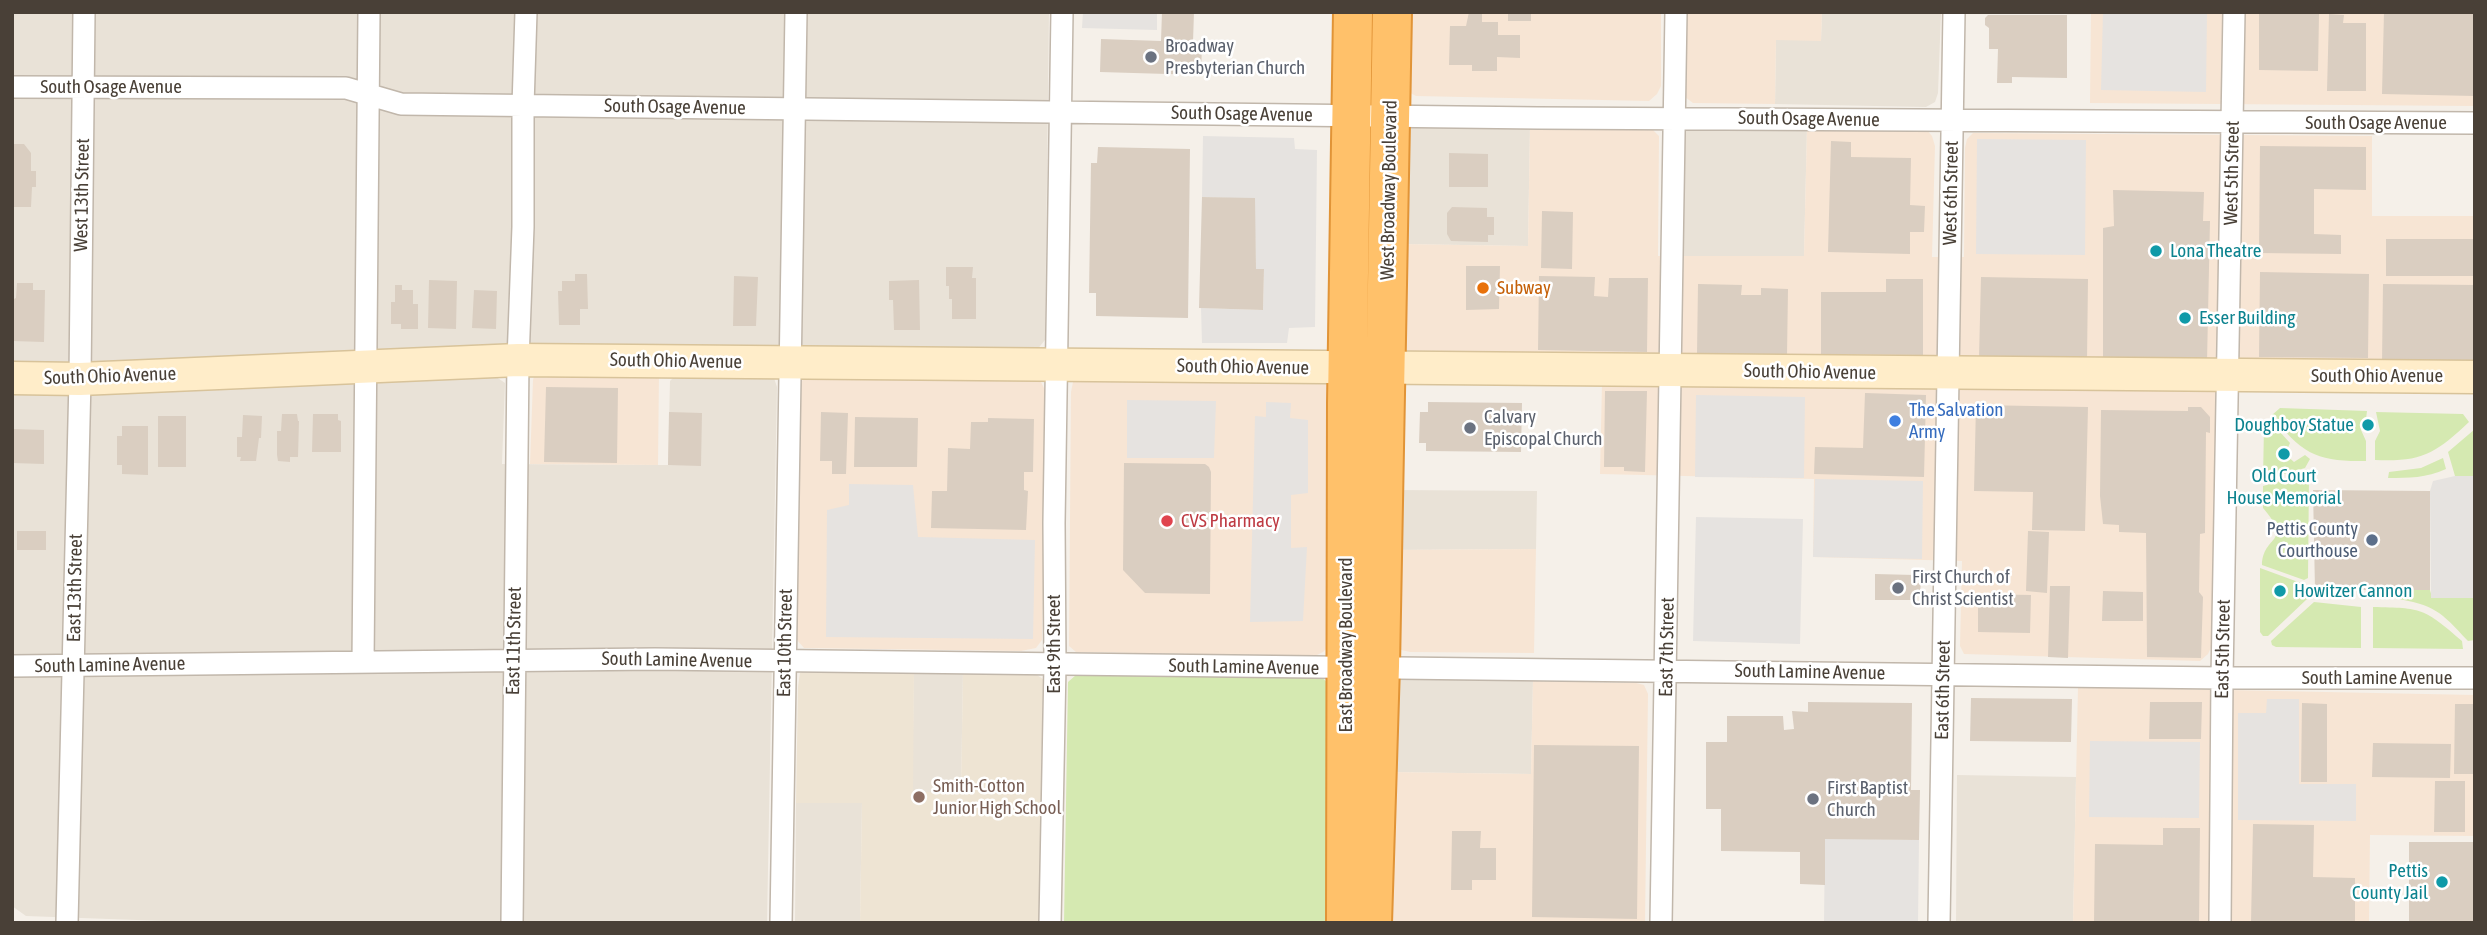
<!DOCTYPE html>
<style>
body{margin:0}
#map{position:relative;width:2487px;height:935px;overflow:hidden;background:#f5f0e9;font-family:"Asap Condensed",sans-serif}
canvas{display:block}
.frame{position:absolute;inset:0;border:14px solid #494037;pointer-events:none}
</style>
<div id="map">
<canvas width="2487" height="935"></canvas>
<div class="frame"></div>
</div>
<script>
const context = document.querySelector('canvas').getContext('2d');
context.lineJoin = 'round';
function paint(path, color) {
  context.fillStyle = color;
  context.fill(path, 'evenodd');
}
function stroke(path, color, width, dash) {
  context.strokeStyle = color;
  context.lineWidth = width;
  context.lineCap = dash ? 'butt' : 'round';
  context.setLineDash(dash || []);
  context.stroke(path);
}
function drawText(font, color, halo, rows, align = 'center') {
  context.font = font + ' "Asap Condensed",sans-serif';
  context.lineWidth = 5;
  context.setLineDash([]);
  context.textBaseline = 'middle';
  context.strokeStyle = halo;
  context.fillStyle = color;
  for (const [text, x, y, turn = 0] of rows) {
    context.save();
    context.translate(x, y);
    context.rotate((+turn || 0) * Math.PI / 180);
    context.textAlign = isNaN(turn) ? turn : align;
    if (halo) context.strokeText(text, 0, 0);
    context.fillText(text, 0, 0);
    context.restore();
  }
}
paint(new Path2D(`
 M12,12H1049L1045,340L1036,351L499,344L97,362H12Z
 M1822,12H1941L1938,93L1935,102L1926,107L1775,104L1776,40H1821Z
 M1405,126L1530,128L1528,246L1396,244Z
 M1689,127L1807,128L1804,256H1682L1684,134Z
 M678,373L773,375L777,387L767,923H220L26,916L12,906V393L492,374L505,383L502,464L658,465H668L670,381Z
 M1394,490L1537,491L1536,549L1392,550Z
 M914,671L963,672L961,792H912Z
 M1397,679L1533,681L1531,774L1387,772Z
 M1957,775L2076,777L2073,923H1956Z
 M862,802L860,923H795L796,803Z`), '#e9e2d7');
paint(new Path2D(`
 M1400,12H1661V86L1657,94L1649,101L1416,96L1405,90Z
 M1686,12H1822L1821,41L1776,40L1775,104L1693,103L1685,97Z
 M2091,12H2475V106L2090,103Z
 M1530,128L1653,130L1659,136L1658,256H1804L1807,128L1927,130L1932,136L1935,146L1932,257H1964L1965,148L1967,139L1973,133L2372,136V216H2475V361L2219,359L2214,641L2208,654L2200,661L1964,654L1960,646L1962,561L1813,557L1814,479L1600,474L1602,383L1403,350L1396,244L1528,246Z
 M659,372L658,465L530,464L533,380L535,373Z
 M805,374L1033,376L1041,382L1047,394L1042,640L1036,648L1021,651L804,648L797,640L801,384Z
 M1080,376L1323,378L1332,385L1330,645L1323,652L1315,656L1076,652L1069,646L1071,392L1073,382Z
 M1536,549L1534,653L1410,652L1397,649L1392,550Z
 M1533,681L1636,683L1644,685L1648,694L1645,923H1384L1387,772L1531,774Z
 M2078,687L2475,695V836L2370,835L2369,923H2073Z`), '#f7e5d4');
paint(new Path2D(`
 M808,669L914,671L913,792H961L963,672L1034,673L1043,679L1039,923H860L862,803H796L798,687L800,673Z`), '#eee4d3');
paint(new Path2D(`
 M2280,408L2367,411L2366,419L2361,430L2366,441V461C2318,462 2301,454 2272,415Z
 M2376,412L2463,414L2469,422C2435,454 2422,462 2375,460V441L2380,431Z
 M2270,421L2290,443L2285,454L2294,462L2305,455L2310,459L2305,468L2263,480L2264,425Z
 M2475,429V476H2455L2448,452Z
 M2443,458L2446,469C2426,478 2409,478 2388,478L2389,472L2421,468Z
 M2305,474L2309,476L2308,578L2304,580L2262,565C2263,534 2294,544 2263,508V486Z
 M2260,568L2301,583L2307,599L2268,636H2263L2260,632Z
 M2388,590H2430L2432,597L2475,598V640L2468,641C2440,611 2435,605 2393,598Z
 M2314,602L2361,607V648L2276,647L2272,645L2271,641Z
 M2373,607C2422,608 2424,608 2462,641L2463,649L2373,648Z
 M1086,671L1319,675L1329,684V923H1064L1068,682L1076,675Z`), '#d5e9b1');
paint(new Path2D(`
 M1083,12H1157V30L1082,28Z
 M2103,12H2207L2206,92L2101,90Z
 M1203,136L1294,138L1295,149L1317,150L1315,327L1289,328L1287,343H1202L1201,308L1263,310L1264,270L1256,269L1254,199L1202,197Z
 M1977,139L2086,140L2085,255L1976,254Z
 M1696,395L1805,397L1804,478L1695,477Z
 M1127,400L1216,401L1214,458H1127Z
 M1266,402L1291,403L1290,418L1308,420V493L1291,495V548L1307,547L1303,621L1250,622L1255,416L1266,417Z
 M2455,476H2475V598H2431L2430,491L2433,481Z
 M1815,479L1923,481L1922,559L1813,557Z
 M849,484L913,485L918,537L1035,540L1033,639L826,637L827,510L849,505Z
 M1696,517L1803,519L1800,644L1693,641Z
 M2267,699H2299V784H2356V821L2238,820V713H2266Z
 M2090,741L2200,742L2199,818L2089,817Z
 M1825,838L1919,840L1918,923H1824Z`), '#e6e3e0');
paint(new Path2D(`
 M1162,12H1194L1193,42H1202L1201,75L1100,72L1101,39L1161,41Z
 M1469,12H1482V22H1498V35H1520V58L1497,57V71H1472V65H1449L1450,26H1466Z
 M1508,12L1531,13V21H1508Z
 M2384,12H2475V96L2382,94Z
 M2259,13L2319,14L2318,71L2259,70Z
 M2329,14L2344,15L2343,23H2366V91H2327Z
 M1988,15H2067V78L2012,77V83H1997L1998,49H1989V28L1985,25V18Z
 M1831,141L1851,142V157L1911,158L1910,205L1925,206L1924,232H1910V254L1828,252Z
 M12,144H24L31,153V171H36V187H32L31,207H12Z
 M2260,146L2366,147V190L2314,189V234L2341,235V254L2259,253Z
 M1098,147L1190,149L1188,318L1096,316V293H1089L1091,163H1097Z
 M1449,153L1488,154V187H1449Z
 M2113,190L2204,192L2203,221H2210L2207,362L2103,360V228L2114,226Z
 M1202,197L1255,198L1256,269H1264L1263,310L1199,308Z
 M1452,207L1487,208V217H1494V235H1488V242L1451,241L1447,234V213Z
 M1542,211L1573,212L1572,269L1541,268Z
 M2386,239H2475V276H2386Z
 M1466,266H1500L1499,309L1466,310Z
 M946,267H973L972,278H976V319H952V299H949V286H946Z
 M2260,272L2369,274L2368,358L2259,357Z
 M575,274H587L588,309H580V325H559L558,291H562V281H575Z
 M734,276L758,277L756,326H733Z
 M1539,276L1595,277L1594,296L1608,297L1609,278H1648L1647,352L1538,350Z
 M1981,277L2088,279L2087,360L1979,358Z
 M1886,279H1923V355L1821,354V292H1886Z
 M429,280L457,281L456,329L428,328Z
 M919,280L920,330H894L893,300H889V281Z
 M17,283H33V290H45L44,342L12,341V306L14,299L16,298Z
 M1698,284L1742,285L1741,295H1761V288L1788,289L1787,355L1697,354Z
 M2383,284L2475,285V365L2382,363Z
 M395,285H402V290H413V304H418V329H401V324H391V302H395Z
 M474,290L497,291L496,329L472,328Z
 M546,387L618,388L617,463L544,462Z
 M1605,391H1647L1645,472L1624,471V467H1604Z
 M1865,393L1926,395L1924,477L1814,474L1815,447L1863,448Z
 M1428,402L1522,403L1521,452L1426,451V443H1419L1420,412H1428Z
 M1976,405L2088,407L2085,531L2032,530L2033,492L1974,491Z
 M2188,407H2201L2210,417V433L2206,432L2205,533L2200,534L2199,592L2203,597L2201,658L2147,657L2146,533L2119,532V525L2103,524L2100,496L2101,410L2188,411Z
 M669,412L702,413L701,466L668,465Z
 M821,412L848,413L846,474H832V461H820Z
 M282,414H297L298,421H299L298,457H290V462L278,461L277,455V431H281Z
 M313,414H338V420L341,421V452H312Z
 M243,415L262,416L261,438H259L256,461H240L241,457H237V437H242Z
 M158,416H186V467H158Z
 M855,417L918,418L917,467H854Z
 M988,418L1034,419L1033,472H1024V490L1028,491L1026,530L931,528L932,491H947L948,448L970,449L971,422H988Z
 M122,426H148V475L122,474V465H117V436H122Z
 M12,429L44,430V464L12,463Z
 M1124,463L1205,464L1209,467L1211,472L1210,594L1145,593L1123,570Z
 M2313,490L2430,491V590H2315Z
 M17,531H46V550H17Z
 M2028,531L2049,532L2047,593L2026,591Z
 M1875,574L1915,575V583H1921L1920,592H1914V600H1875Z
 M2050,586H2070L2068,658L2048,657Z
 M2103,591L2143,592V621H2102Z
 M1978,594L2031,595L2030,633L1978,632Z
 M1971,698L2072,699L2071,742L1970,741Z
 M1808,702L1912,703L1911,790H1920L1919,840L1825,839V885L1800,884V852L1721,851V809H1706V742H1727V716H1783L1784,730L1794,729L1792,711L1808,712Z
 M2150,702H2202L2201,739H2149Z
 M2302,703L2327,704V782H2301Z
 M2455,704H2475V774H2454Z
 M2373,743L2451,744L2450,778L2372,777Z
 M1534,745L1639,746L1637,919L1532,917Z
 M2435,781H2465V832H2434Z
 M2253,824L2314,825L2313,877L2355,878V923H2251Z
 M2163,828H2200L2199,923H2094L2095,844L2163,845Z
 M1452,831H1481L1480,848H1496V880H1472V890H1451Z
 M2409,842H2475V923H2409Z`), '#dacec1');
const street = new Path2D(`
 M12,87L346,88L401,104L1538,118L2475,123
 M363,662L369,12
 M12,666L655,659L2222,678H2475
 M67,923L80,379L84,12
 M512,923L518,360L523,227V106L526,12
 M781,923L796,12
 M1050,923L1055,665L1054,523L1062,12
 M1661,923L1676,12
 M1939,923L1954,12
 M2220,923L2222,678L2234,12`);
const secondary = new Path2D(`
 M12,378L80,379L518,360L2475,377`);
const highway = new Path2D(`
 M1346,923L1347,403L1353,12
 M1372,923L1380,666L1392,12`);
stroke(street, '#c1b7ab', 24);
stroke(secondary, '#d8c39a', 35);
stroke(highway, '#e19437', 42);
stroke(street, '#fff', 21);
stroke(secondary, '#ffedc9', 32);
stroke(highway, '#ffc16a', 38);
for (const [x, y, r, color] of [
 [1151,57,7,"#6b7280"],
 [2156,251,7,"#0f9aa8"],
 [1483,288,7,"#e8710a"],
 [2185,318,7,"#0f9aa8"],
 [1895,421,7,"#3f7fe0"],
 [2368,425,7,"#0f9aa8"],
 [1470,428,7,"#6b7280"],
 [2284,454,7,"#0f9aa8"],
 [1167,521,7,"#e0444e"],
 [2372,540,7,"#5c6f8a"],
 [1898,588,7,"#6b7280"],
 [2280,591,7,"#0f9aa8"],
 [919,797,7,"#8d6e63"],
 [1813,799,7,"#6b7280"],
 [2442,882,7,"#0f9aa8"]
]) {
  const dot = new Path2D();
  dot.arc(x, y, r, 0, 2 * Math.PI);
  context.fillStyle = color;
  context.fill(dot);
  stroke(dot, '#fff', 2.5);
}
drawText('19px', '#5b616d', '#fff', [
 ["Broadway",1165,46],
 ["Presbyterian Church",1165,68],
 ["Calvary",1484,417],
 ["Episcopal Church",1484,439],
 ["First Church of",1912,577],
 ["Christ Scientist",1912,599],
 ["First Baptist",1827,788],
 ["Church",1827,810]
], 'left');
drawText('19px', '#494037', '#fff', [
 ["South Osage Avenue",111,87],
 ["South Osage Avenue",675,107,1],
 ["South Osage Avenue",1242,114,1],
 ["South Osage Avenue",1809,119,1],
 ["South Osage Avenue",2376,123],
 ["West 5th Street",2232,173,-89],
 ["West Broadway Boulevard",1389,190,-89],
 ["West 6th Street",1951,193,-89],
 ["West 13th Street",82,195,-89],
 ["South Ohio Avenue",676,361,1],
 ["South Ohio Avenue",1243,367,1],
 ["South Ohio Avenue",1810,372,1],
 ["South Ohio Avenue",110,376,-2],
 ["South Ohio Avenue",2377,376],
 ["East 13th Street",75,588,-89],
 ["East 11th Street",514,641,-89],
 ["East 10th Street",785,643,-89],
 ["East 9th Street",1054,644,-90],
 ["East Broadway Boulevard",1346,645,-90],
 ["East 7th Street",1667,647,-89],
 ["East 5th Street",2223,649,-89],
 ["South Lamine Avenue",677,660,1],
 ["South Lamine Avenue",110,665,-1],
 ["South Lamine Avenue",1244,667,1],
 ["South Lamine Avenue",1810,672,1],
 ["South Lamine Avenue",2377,678],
 ["East 6th Street",1943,690,-89]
]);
drawText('19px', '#0d838f', '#fff', [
 ["Lona Theatre",2170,251],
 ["Esser Building",2199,318],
 ["Doughboy Statue",2354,425,"right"],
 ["Old Court",2284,476,"center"],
 ["House Memorial",2284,498,"center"],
 ["Howitzer Cannon",2294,591],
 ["Pettis",2428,871,"right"],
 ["County Jail",2428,893,"right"]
], 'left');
drawText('19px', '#c56008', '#fff', [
 ["Subway",1497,288]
], 'left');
drawText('19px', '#366cbe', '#fff', [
 ["The Salvation",1909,410],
 ["Army",1909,432]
], 'left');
drawText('19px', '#be3a42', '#fff', [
 ["CVS Pharmacy",1181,521]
], 'left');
drawText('19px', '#4e5e75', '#fff', [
 ["Pettis County",2358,529],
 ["Courthouse",2358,551]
], 'right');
drawText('19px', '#785e54', '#fff', [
 ["Smith-Cotton",933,786],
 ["Junior High School",933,808]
], 'left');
</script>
